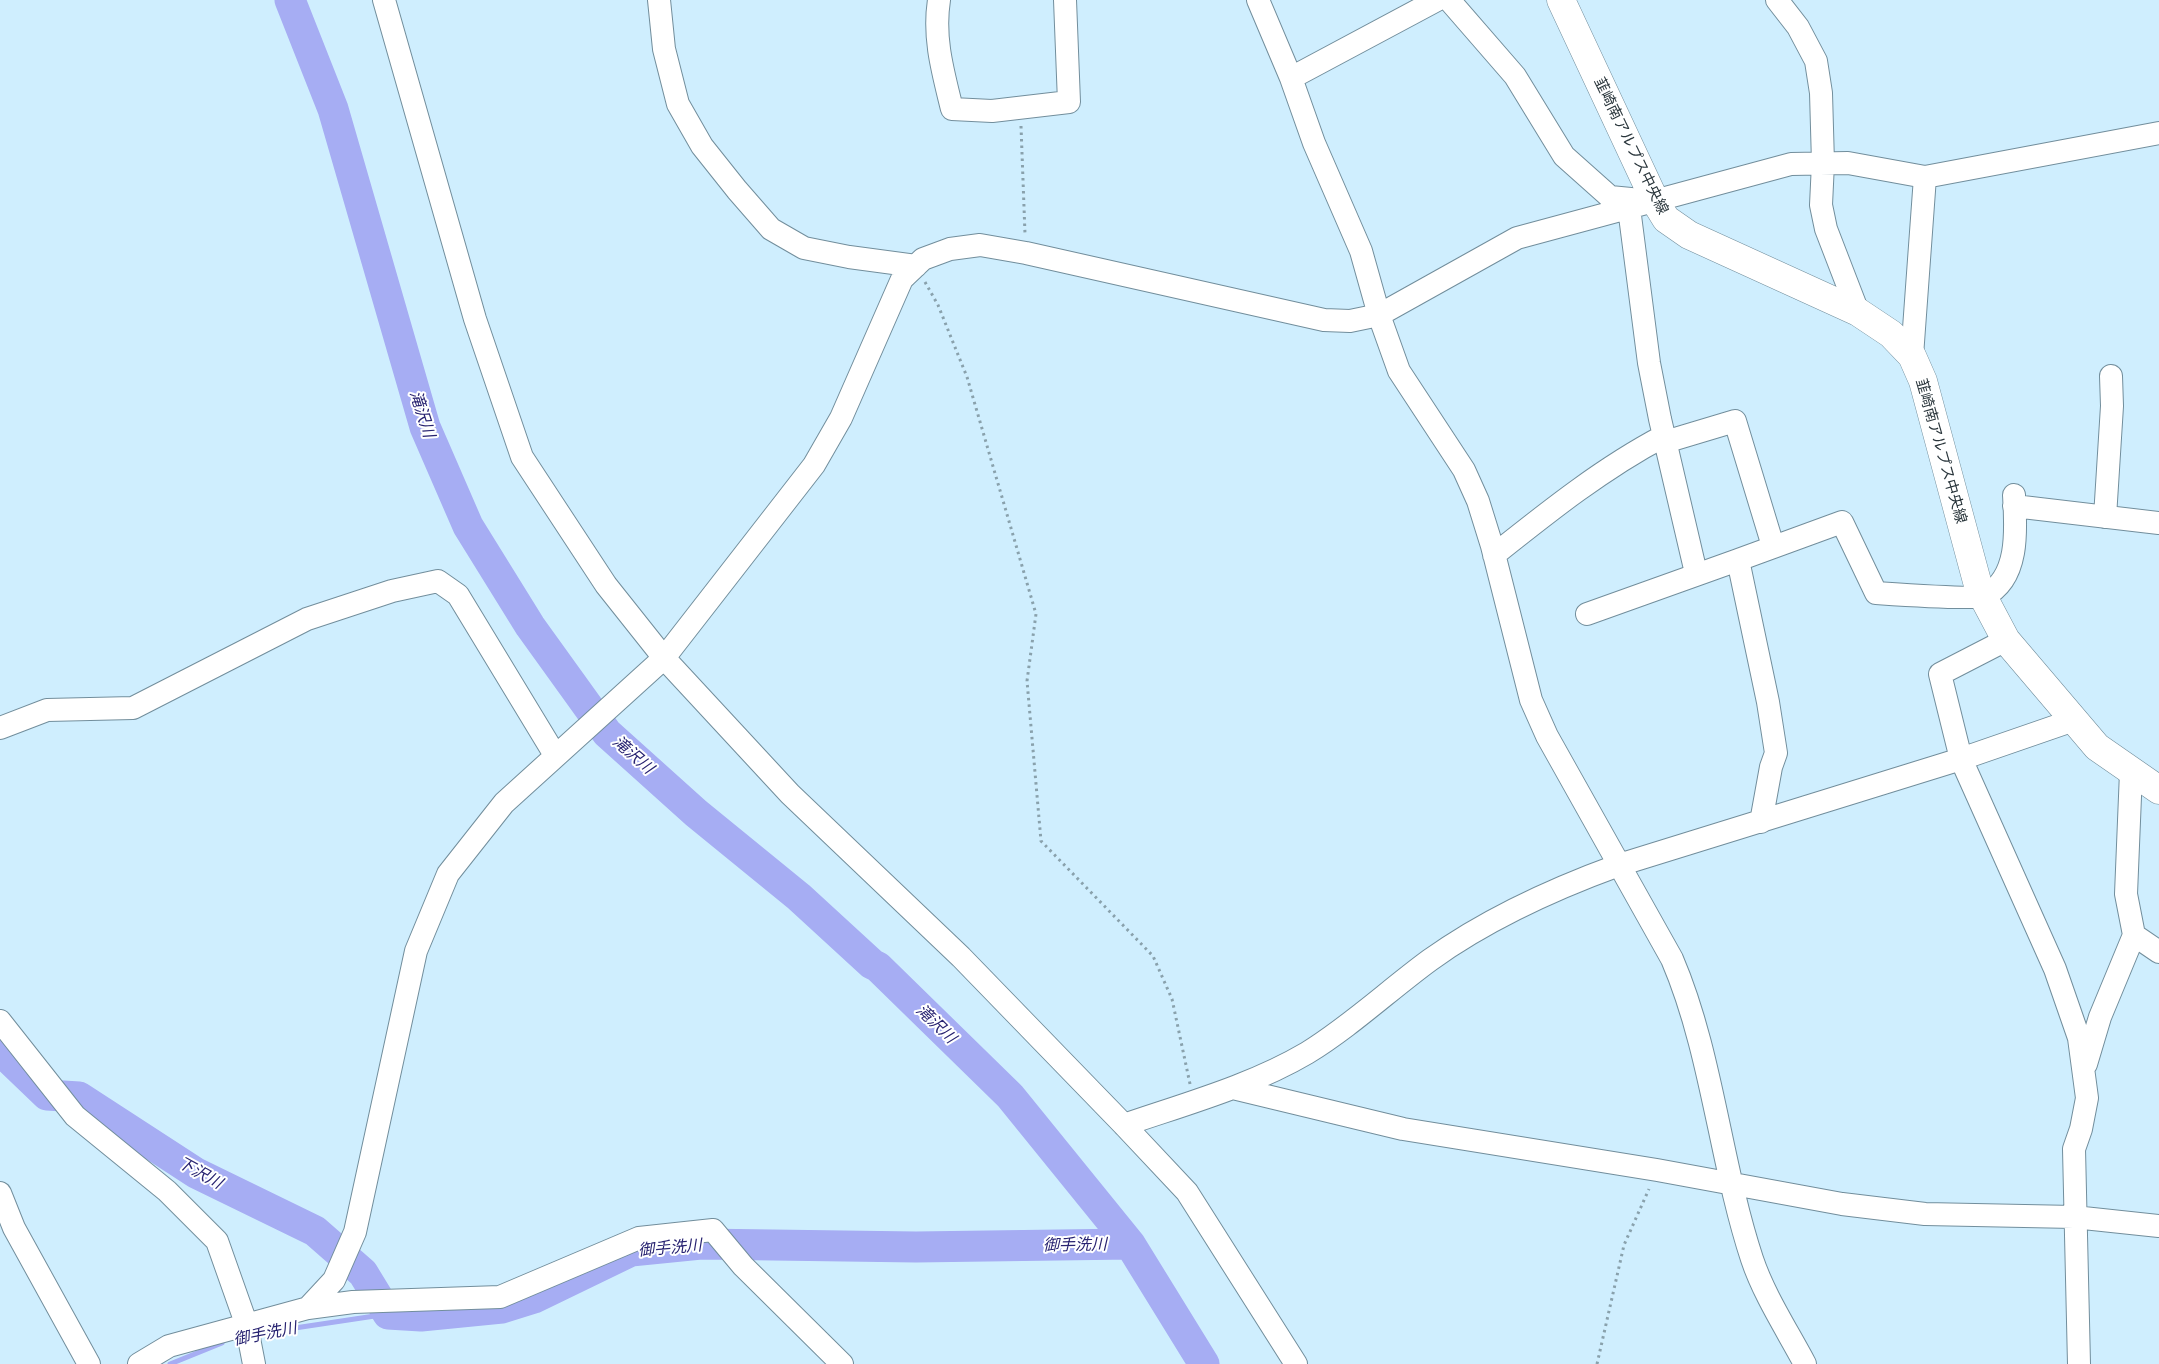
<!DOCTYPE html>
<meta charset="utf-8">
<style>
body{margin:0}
canvas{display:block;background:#cfeefe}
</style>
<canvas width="2159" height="1364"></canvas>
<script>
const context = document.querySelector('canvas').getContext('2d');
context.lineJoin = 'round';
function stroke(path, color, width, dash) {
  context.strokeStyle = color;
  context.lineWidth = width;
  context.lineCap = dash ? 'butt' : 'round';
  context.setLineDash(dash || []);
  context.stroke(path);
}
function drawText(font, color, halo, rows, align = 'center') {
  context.font = font + ' "Public Sans","Noto Sans JP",sans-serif';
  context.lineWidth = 4;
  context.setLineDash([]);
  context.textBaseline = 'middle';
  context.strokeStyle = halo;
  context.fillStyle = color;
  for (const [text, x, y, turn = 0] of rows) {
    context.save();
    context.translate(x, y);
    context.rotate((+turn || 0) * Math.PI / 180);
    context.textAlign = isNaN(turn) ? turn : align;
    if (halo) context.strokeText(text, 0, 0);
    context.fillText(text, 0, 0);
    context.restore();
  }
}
stroke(new Path2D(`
 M255,1334L388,1314
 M170,1364L222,1343`), '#a6adf3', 5);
stroke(new Path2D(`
 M290,0L333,109L425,427L468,526L530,626L607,733L696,813L799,897L872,964L878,967L1010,1096L1130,1244L1204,1364
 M0,1050L47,1095L79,1097L196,1173L315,1231L363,1273L388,1314L421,1316L502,1308L534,1298L631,1251L701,1244L916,1247L1130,1244`), '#a6adf3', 31);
const minor = new Path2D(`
 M384,0L475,319L522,457L606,585L664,658L790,794L961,957L1124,1125L1187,1192L1296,1364
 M659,0L664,49L678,104L702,146L737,190L771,229L804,248L849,257L916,266
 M939,0C933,38 943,72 952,109L992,111L1069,102L1065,0
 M1258,0L1291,78L1314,143L1361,251L1379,315L1399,371L1464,470L1478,501L1492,546L1531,700L1547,736L1672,959C1712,1052 1720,1162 1752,1259C1764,1295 1787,1330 1805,1364
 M1449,0L1515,76L1564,156L1610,197L1641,200
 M1777,0L1798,27L1816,61L1821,93L1823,163L1821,205L1826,229L1858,312
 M1291,78L1437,0
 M1629,208L1649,363L1660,419L1696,573
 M1912,356L1925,177
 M1665,442L1735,421L1773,546
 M2014,506L2159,523
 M2105,517L2112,406L2111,376
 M1494,555C1548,512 1603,468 1664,436
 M1738,560L1842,522L1876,593C1891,594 1975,600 1984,596C2020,579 2016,528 2014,495
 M1587,614L1738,560L1768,702L1776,753L1771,767L1761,822
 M2006,640L1940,674L1961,759L2055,969L2079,1038L2087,1098L2081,1129L2074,1149L2079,1364
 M0,728L47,710L133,708L307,619L392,591L438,581L458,595L555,755
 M2131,772L2126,894L2134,935L2159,952
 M0,1021L75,1116L167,1191L217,1241L246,1323L254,1364
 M2086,1064L2100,1017L2134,935
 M1233,1088L1403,1129L1657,1170L1842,1204L1925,1214L2074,1217L2159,1226
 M1124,1125C1185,1104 1251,1086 1307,1053C1351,1026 1389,990 1430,960C1487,919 1553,889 1619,865L1961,759L2074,720
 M0,1193L14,1228L89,1364
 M308,1308L353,1302L500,1297L639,1238L713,1230L743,1266L842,1364
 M139,1364L169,1346L308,1308L334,1280L355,1232L416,951L448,874L504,803L664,658L814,465L841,418L902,279L923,259L950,249L980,245L1026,253L1324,320L1350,321L1379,315L1517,238L1791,164L1848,163L1925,177L2159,133`);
const major = new Path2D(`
 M1561,0L1655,201L1666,219L1689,235L1858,312L1891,334L1912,356L1923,381L1979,589L2006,640L2097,747L2159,790`);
stroke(minor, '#728e9c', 24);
stroke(major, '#728e9c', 29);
stroke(new Path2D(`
 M1021,126L1025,234
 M925,282L938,305L967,377L1036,614L1027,681L1041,841L1153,956L1172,999L1190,1084
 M1597,1364L1624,1245L1649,1189`), '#89a1ac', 3, [2.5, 4]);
stroke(minor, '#fff', 22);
stroke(major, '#fff', 28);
drawText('15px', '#29353b', '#fff', [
 ["韮崎南アルプス中央線",1631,146,64],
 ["韮崎南アルプス中央線",1941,451,74]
]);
drawText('italic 16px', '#282371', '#fff', [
 ["滝沢川",422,414,72],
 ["滝沢川",633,755,41],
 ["滝沢川",936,1024,44],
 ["下沢川",200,1173,29],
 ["御手洗川",1075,1245,-1],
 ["御手洗川",670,1248,-5],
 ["御手洗川",265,1334,-11]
]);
</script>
